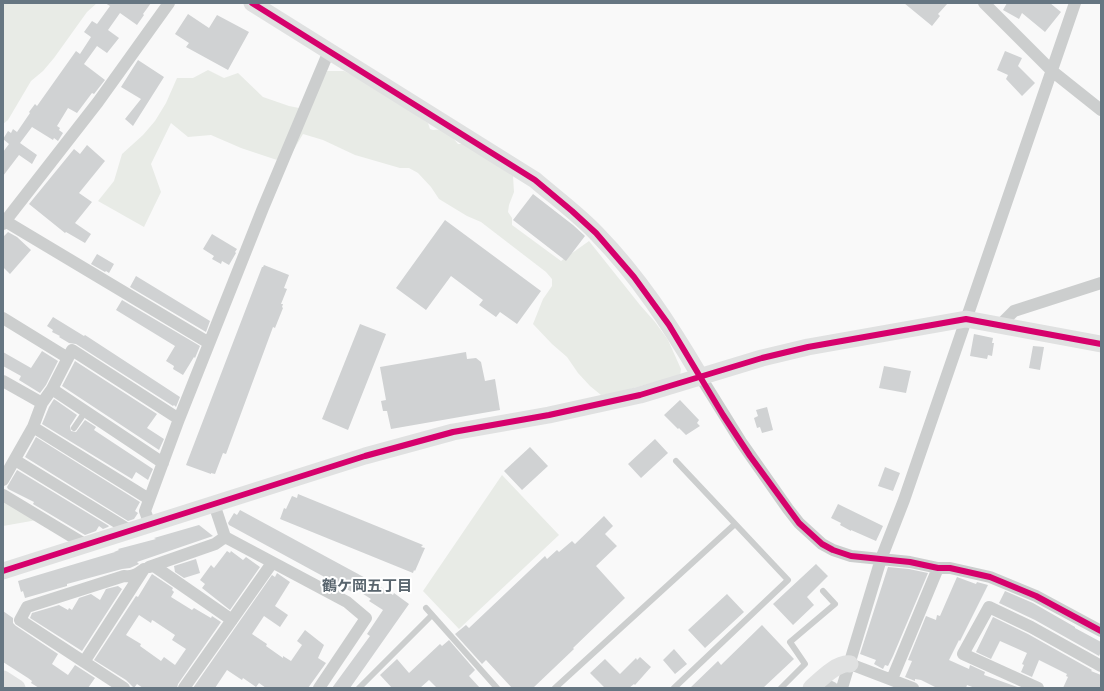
<!DOCTYPE html>
<meta charset="utf-8">
<style>
body{margin:0}
#map{position:relative;width:1104px;height:691px;overflow:hidden;background:#f9f9f9;font-family:Roboto,sans-serif}
canvas{display:block}
.frame{position:absolute;inset:0;border:4px solid #667682;pointer-events:none}
</style>
<div id="map">
<canvas width="1104" height="691"></canvas>
<div class="frame"></div>
</div>
<script>
const context = document.querySelector('canvas').getContext('2d');
context.lineJoin = 'round';
function paint(path, color) {
  context.fillStyle = color;
  context.fill(path, 'evenodd');
}
function stroke(path, color, width, dash) {
  context.strokeStyle = color;
  context.lineWidth = width;
  context.lineCap = dash ? 'butt' : 'round';
  context.setLineDash(dash || []);
  context.stroke(path);
}
function drawText(font, color, halo, rows, align = 'center') {
  context.font = font + ' Roboto,"Noto Sans JP",sans-serif';
  context.lineWidth = 4;
  context.setLineDash([]);
  context.textBaseline = 'middle';
  context.strokeStyle = halo;
  context.fillStyle = color;
  for (const [text, x, y, turn = 0] of rows) {
    context.save();
    context.translate(x, y);
    context.rotate((+turn || 0) * Math.PI / 180);
    context.textAlign = isNaN(turn) ? turn : align;
    if (halo) context.strokeText(text, 0, 0);
    context.fillText(text, 0, 0);
    context.restore();
  }
}
paint(new Path2D(`
 M3,3H97L87,12L54,58L43,71L31,81L8,120L3,124Z
 M208,70L224,78L238,73L263,97L289,106L309,110L327,71H344L365,81L428,123L430,129C434,131 436,129 440,130C448,132 453,138 458,144H464L513,176L514,192L509,205L508,212L512,218V225L561,261L589,241L640,305L655,322L668,340L681,369L680,375L616,393L601,395L590,386L578,373L567,357L552,344L533,324L543,299L552,286V279L546,272L481,222L467,216L439,199L431,187L418,173L409,168H400L355,155L323,140L303,134L286,163L241,148L211,135L188,137L171,123L151,164L161,192L144,227L98,201L114,181L122,154L143,135L155,121L166,103L177,78H193Z
 M502,475L559,535L459,629L423,591Z
 M3,499L37,520L3,526Z`), '#e8ebe6');
paint(new Path2D(`
 M105,3H151L143,14L144,15L137,25L120,13L108,30L119,38L107,53L97,46L84,64L105,80L94,94L92,93L77,113L68,108L57,126L60,128L59,130L63,133L58,141L54,138L53,140L32,127L20,143L37,155L32,164L19,155L3,176V152L9,144L3,139L8,131L11,133L13,129L17,132L30,113L29,112L35,104L37,106L76,51L80,54L91,37L84,32L92,21L97,24L110,6Z
 M904,3H948L938,14L940,16L932,26Z
 M1007,3H1050L1061,12L1045,32L1022,13L1019,19L1003,10Z
 M188,14L209,28L217,15L249,32L228,70L186,47L189,43L175,34Z
 M1005,51L1022,58L1018,66L1035,83L1022,96L1006,79L1008,75L997,70Z
 M138,60L164,77L133,126L125,119L141,99L121,87Z
 M87,145L105,161L79,193L92,202L75,223L91,234L85,243L66,232L65,233L29,204L74,149L80,154Z
 M533,194L573,225L585,236L566,261L513,220Z
 M445,220L541,291L517,324L500,312L496,317L479,305L483,300L451,276L426,310L396,288Z
 M8,232L17,237L31,250L10,274L3,267V237Z
 M212,234L237,249L235,252L236,253L229,265L222,261L221,264L212,259L214,256L203,249Z
 M97,254L114,264L109,273L106,271L105,272L91,264Z
 M264,265L289,275L284,288L287,289L281,304H283L282,307L283,308L275,328L273,327L226,454L223,453L215,474L211,473V474L186,465L262,267H263Z
 M136,276L210,321L206,332L130,287Z
 M122,300L200,346L195,358L194,357L183,375L173,369L174,366L166,361L175,346L116,310Z
 M53,317L84,336L85,335L180,397L176,407L174,405L173,406L76,344L69,343L59,337L60,336L52,332L53,330L47,326Z
 M360,324L386,334L348,430L322,419Z
 M974,334L993,338L992,343H994L992,356L988,355L987,359L970,356Z
 M1033,346L1044,347L1040,370L1029,368Z
 M42,351L58,361L46,385L40,393L19,380L21,376L3,366V352L31,368Z
 M466,352L467,359L476,358L481,362L485,381L495,379L500,410L391,429L387,411H383L381,401L386,400L380,367Z
 M75,361L157,414L147,428L164,439L159,450L62,386Z
 M884,366L911,371L906,393L879,388Z
 M54,399L77,415L70,426L71,431L76,432L85,420L96,427L94,430L153,469L148,480L136,472L132,479L42,424L49,407Z
 M680,400L699,420L697,423L700,426L686,435L679,428L678,429L664,415Z
 M767,407L773,430L762,433L760,427L757,428L754,418L758,416L756,410Z
 M36,437L140,502L135,511L138,513L134,519L128,521L25,457Z
 M655,439L668,453L641,478L628,464Z
 M530,447L548,466L522,490L504,471Z
 M885,467L900,473L893,491L878,486Z
 M17,470L109,526L108,527L103,529L99,526L96,531L85,535L33,504L34,502L8,489L7,487Z
 M298,494L423,545L421,547L425,548L415,571L414,570L413,573L280,519L284,508L286,509L292,496L297,498Z
 M838,504L883,526L876,541L851,530V531L840,525L841,523L831,518Z
 M240,510L371,581L393,595L394,593L409,604L350,688H332L370,636L367,634L383,610L369,601L371,599L354,588L352,592L229,525L228,523L234,513L237,515Z
 M604,516L613,526L605,534L617,546L596,566L625,598L573,648L574,649L533,688H512L486,660L482,664L455,634L466,625L469,628L545,556L547,559L557,550L559,552L572,541L575,544Z
 M199,525L213,536L137,562L139,564L130,568L122,569L67,584V586L25,598L23,591L21,592L18,581L115,552H114L119,550L118,549L156,539L154,538Z
 M227,551L230,553L231,551L243,560L246,557L260,567L230,610L202,588L205,584L200,580L211,565L214,568Z
 M196,559L200,573L184,578L175,572L174,566Z
 M816,564L828,576L807,597L814,605L793,625L773,604Z
 M888,567L909,569L928,573L893,656L888,666L885,665L883,669L874,664L876,660L860,654Z
 M277,573L290,582L275,606L288,615L280,627L264,616L252,634L267,644L266,646L283,658V656L291,661L302,645L297,641L305,630L324,645L318,658L326,663L308,688H266L259,683L256,687L243,678L242,680L227,670L215,688H193L272,575L275,577Z
 M152,574L173,588L172,590L174,592L171,597L192,610L194,608L211,618L212,616L221,622L178,684L177,688H143L137,684L134,688L126,680L94,660L136,596L138,597ZM139,615L151,623L152,620L154,621L175,635L172,640L186,649L175,665L164,657L161,661L140,646L141,644L126,635Z
 M957,577L976,584L977,582L988,585L960,641L959,640L949,660L969,669L970,665L985,672L984,675L1020,688H975L967,685L966,688H937L921,680L915,679V681L905,677L912,661L908,660L926,616L936,620L937,615L940,616Z
 M118,586L122,589L82,651L30,618L32,613L59,605L68,610L69,608L72,610L79,598L91,594L100,600L106,589Z
 M1005,591L1033,603L1075,627V628L1101,642V652L1099,656L1035,620L999,603Z
 M727,594L744,612L705,648L688,630Z
 M3,611L13,618V623L16,626L58,654L52,664L68,675L75,665L95,678L88,688H39L31,683L32,681L28,678L3,662Z
 M993,617L1028,634L1092,670L1091,671L1101,675V688H1063L1068,677L1066,676L1067,674L1039,660L1032,677L1021,672L1024,665L1022,664L1027,653L1000,641L991,659L976,652Z
 M762,625L794,659L763,688H690L718,661L721,665Z
 M449,640L475,670L469,676L480,688H437L429,680L420,688H392L380,675L397,659L409,673L440,644L442,646Z
 M674,649L687,664L675,674L663,660Z
 M640,657L651,667L635,685L634,684L629,688H605L590,673L605,659L620,674L636,658L637,660Z`), '#d0d2d3');
stroke(new Path2D(`
 M74,428L85,412
 M426,608L497,688
 M359,688L432,615
 M555,688L735,524
 M674,688L788,580L676,461
 M781,688L805,664L790,642L835,604L823,591`), '#cccece', 6);
stroke(new Path2D(`
 M984,3L1052,71L1101,110
 M5,221L209,343
 M3,224L98,102L169,3
 M3,318L68,358
 M999,326L1014,311L1101,283
 M700,376L741,442L788,509L799,523L822,544L833,550L851,556L910,562L938,568H950L990,577L1036,596L1101,631
 M3,381L42,403
 M33,427L149,499
 M15,460L131,531
 M163,463L52,389L72,350L179,419
 M3,480L33,427L42,403L52,389
 M3,495L86,545
 M214,504L225,537L347,602L366,618L319,688
 M150,525L145,511L179,419L263,208L329,51
 M154,566L232,620
 M149,567L215,544L225,537
 M84,662L144,569C137,574 133,577 124,576L27,607L20,620L124,688
 M850,664L913,688
 M892,679L938,568
 M819,681L833,688
 M184,688L272,563
 M842,688L881,559L904,500L1075,3
 M1038,688L963,654L989,607L1031,627L1101,666`), '#cccece', 12);
stroke(new Path2D(`
 M252,3L535,180C556,198 578,214 597,234C638,276 670,325 700,376
 M3,571L365,456L453,432L549,415L640,395L762,358L808,347L966,319L1101,344
 M3,679L17,688
 M811,688C820,680 837,662 850,664`), '#e0e1e1', 17);
stroke(new Path2D(`
 M252,3L535,180L572,211L596,233L634,277L669,325L723,415L750,456L799,523L822,544L833,550L851,556L910,562L938,568H950L990,577L1036,596L1101,631
 M3,571L365,456L453,432L549,415L640,395L762,358L808,347L966,319L1101,344`), '#d6006c', 6);
drawText('bold 15px', '#58646d', '#fff', [
 ["鶴ケ岡五丁目",367,587]
]);
</script>
